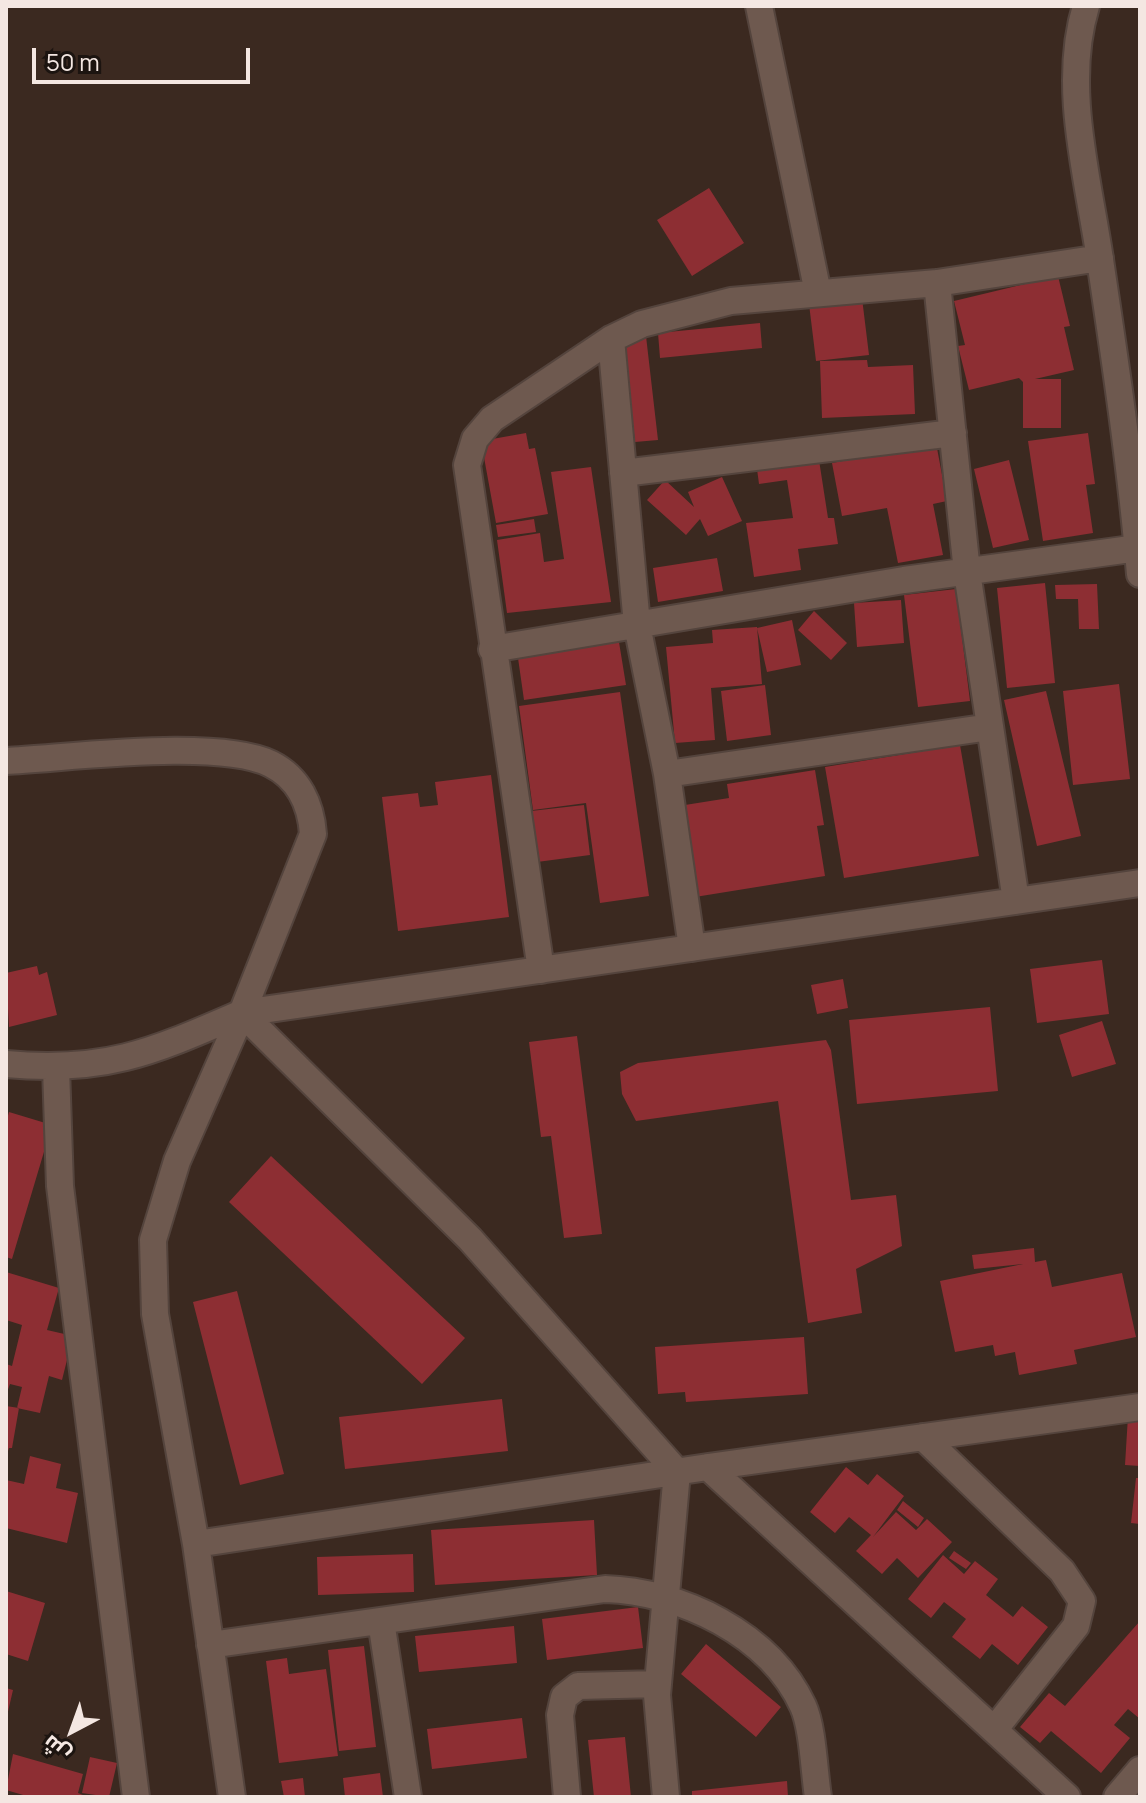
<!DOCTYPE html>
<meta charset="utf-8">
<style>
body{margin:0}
#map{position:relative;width:1146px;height:1803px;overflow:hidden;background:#3b2920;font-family:Manrope,Cairo,sans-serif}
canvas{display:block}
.frame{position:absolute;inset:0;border:8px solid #f4e7e2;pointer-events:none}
.north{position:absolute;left:32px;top:1691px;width:80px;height:80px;-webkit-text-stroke:6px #1c1410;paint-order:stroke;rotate:221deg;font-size:22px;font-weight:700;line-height:32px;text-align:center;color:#f4e7e2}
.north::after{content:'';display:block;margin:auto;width:28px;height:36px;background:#f4e7e2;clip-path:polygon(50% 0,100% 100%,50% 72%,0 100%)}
.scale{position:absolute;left:32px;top:48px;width:218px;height:36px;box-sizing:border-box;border:4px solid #f4e7e2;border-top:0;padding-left:10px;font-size:24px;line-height:28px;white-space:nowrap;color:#f4e7e2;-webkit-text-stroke:6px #1c1410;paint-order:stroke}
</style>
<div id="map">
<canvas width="1146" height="1803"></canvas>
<div class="frame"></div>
<div class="north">ش</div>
<div class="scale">50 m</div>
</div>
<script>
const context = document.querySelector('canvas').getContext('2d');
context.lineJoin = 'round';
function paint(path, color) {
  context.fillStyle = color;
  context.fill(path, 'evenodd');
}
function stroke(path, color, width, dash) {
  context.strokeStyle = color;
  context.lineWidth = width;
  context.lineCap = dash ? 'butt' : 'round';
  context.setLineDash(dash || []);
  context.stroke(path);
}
paint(new Path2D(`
 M709,188L744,243L692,276L657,220Z
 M1058,276L1070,326L1064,327L1074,370L1035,379H1061V428H1023V382L1019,378L969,390L958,346L965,345L954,301Z
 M862,298L869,355L816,361L809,304Z
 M760,323L762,348L660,358L658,333Z
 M646,336L658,440L635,442L623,339Z
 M867,360L868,367L913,365L915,414L822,418L820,361Z
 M526,433L529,449L535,448L548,514L496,523L481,441Z
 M1088,433L1095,484L1086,485L1093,533L1043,541L1028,441Z
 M936,443L947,501L933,504L943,555L898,563L887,508L842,516L832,463Z
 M819,460L828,518H834L838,544L798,549L801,570L754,577L746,523L793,518L787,480L759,484L757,469Z
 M1009,460L1029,540L993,548L974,469Z
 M591,467L611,602L507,613L497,540L540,533L544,562L564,559L551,472Z
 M722,477L742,521L708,536L700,519L686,535L647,500L665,480L694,507L688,492Z
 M534,519L536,532L498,537L496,525Z
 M717,558L723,591L658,602L653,568Z
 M1045,583L1055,683L1007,688L997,588Z
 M1097,584L1099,629H1079L1078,599H1056L1055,585Z
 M956,589L970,701L918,707L904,595Z
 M901,600L904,643L857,647L854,603Z
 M814,611L847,643L831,660L798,630Z
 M792,620L801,665L767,672L757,628Z
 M757,627L762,684L711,688L715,740L675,743L666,647L713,643L712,630Z
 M618,636L626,685L524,700L517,651Z
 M1119,684L1130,779L1073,785L1063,691Z
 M765,685L771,735L727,741L721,691Z
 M1046,691L1081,836L1037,846L1004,700Z
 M620,692L649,896L600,903L586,803L533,810L519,706Z
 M960,745L979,856L844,878L825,767Z
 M815,770L824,825L817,826L825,876L695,897L686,849L692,848L685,805L729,798L727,784Z
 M491,775L509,917L398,931L382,797L418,793L420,807L438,805L435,782Z
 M584,805L590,855L537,862L531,811Z
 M1102,960L1109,1014L1037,1023L1030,969Z
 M37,966L39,975L47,972L57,1015L9,1027L6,973Z
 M843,979L848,1008L817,1014L811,985Z
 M990,1007L998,1091L857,1104L849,1020Z
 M1102,1021L1116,1064L1072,1077L1059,1035Z
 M577,1036L602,1234L564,1238L551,1136L541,1137L529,1042Z
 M826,1040L831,1050L851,1200L896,1195L902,1246L856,1269L862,1313L808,1323L778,1101L636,1121L622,1094L620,1072L638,1063Z
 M9,1112L52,1125L12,1259L6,1257V1123Z
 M271,1156L465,1338L422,1384L229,1202Z
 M1034,1248L1035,1262L1046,1260L1052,1287L1122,1273L1136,1337L1074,1350L1077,1364L1019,1375L1015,1352L995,1356L993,1345L955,1352L940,1281L1023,1264L974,1269L972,1255Z
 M6,1272L59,1288L47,1330L73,1336L62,1380L49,1376L40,1413L17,1408L22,1387L10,1384L6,1395V1364L12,1366L22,1325L6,1320Z
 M237,1291L284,1474L240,1485L193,1302Z
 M804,1337L808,1394L686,1402L685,1392L658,1394L655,1347Z
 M502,1399L508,1451L345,1469L339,1417Z
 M6,1406L19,1408L12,1448H9L7,1454Z
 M1128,1416L1140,1417V1466L1125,1465Z
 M30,1456L61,1464L56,1488L78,1493L67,1543L6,1528V1480L24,1484Z
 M846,1467L868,1485L877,1474L904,1496L873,1537L896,1512L916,1530L927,1519L952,1542L918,1578L897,1558L882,1574L856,1551L871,1535L849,1517L835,1533L810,1512Z
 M1136,1478H1140V1524L1131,1523Z
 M903,1501L924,1518L918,1527L897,1510Z
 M594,1520L597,1575L435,1585L431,1530Z
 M954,1551L971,1563L966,1569L949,1558Z
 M413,1554L414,1592L318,1595L317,1557Z
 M943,1555L964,1574L975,1561L998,1579L986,1595L1013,1617L1022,1606L1048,1627L1018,1665L992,1644L980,1659L952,1637L966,1619L944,1602L931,1618L908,1599Z
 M6,1591L45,1603L28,1661L6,1654Z
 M638,1607L643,1648L547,1660L542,1619Z
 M1140,1621V1719L1128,1709L1114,1725L1130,1738L1101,1773L1051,1731L1040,1743L1020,1727L1049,1693L1065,1706Z
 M514,1626L517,1663L419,1672L415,1636Z
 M706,1644L781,1707L756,1737L681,1674Z
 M364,1646L376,1747L339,1751L328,1650Z
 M287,1658L289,1674L326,1669L338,1756L279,1763L266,1661Z
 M6,1688L13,1690L7,1716H6Z
 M522,1718L527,1758L432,1769L427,1729Z
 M625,1737L631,1797H594L588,1740Z
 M13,1754L83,1774L78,1793L88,1797H30L6,1790Z
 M90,1757L117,1763L109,1797L82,1793Z
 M380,1773L383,1797H345L343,1778Z
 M303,1778L305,1797H284L281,1781Z
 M787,1781L788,1797H692V1791Z`), '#8d2e33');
const street = new Path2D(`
 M759,6L818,293
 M1086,6C1062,84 1087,174 1099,253C1115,360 1131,467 1140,574
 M937,283L967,572L1016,901
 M611,339L637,625L667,774L990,727
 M623,473L953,433
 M492,649L904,580L1138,548
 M6,761C69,758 218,738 271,764C299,778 311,805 313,834L242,1013L177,1161L153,1240L155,1314L196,1544L232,1797
 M667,774L692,948
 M541,970L467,465L475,439L492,419L611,339L642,324L731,301L937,283L1100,258
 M242,1013L470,1239L677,1472L657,1695L666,1797
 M6,1064C107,1073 152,1052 242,1013L1140,883
 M56,1068L60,1186L136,1797
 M923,1437L1062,1571L1082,1601L1076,1626L994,1730
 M708,1467L1067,1797
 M196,1544L708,1467L1140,1407
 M381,1621L408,1797
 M210,1645L605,1589C680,1591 770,1634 803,1706C813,1728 814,1771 818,1797
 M567,1797L560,1715L564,1697L578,1686L658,1684
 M1117,1797L1140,1770`);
stroke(street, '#54443d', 30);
stroke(street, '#6e594f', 26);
</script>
